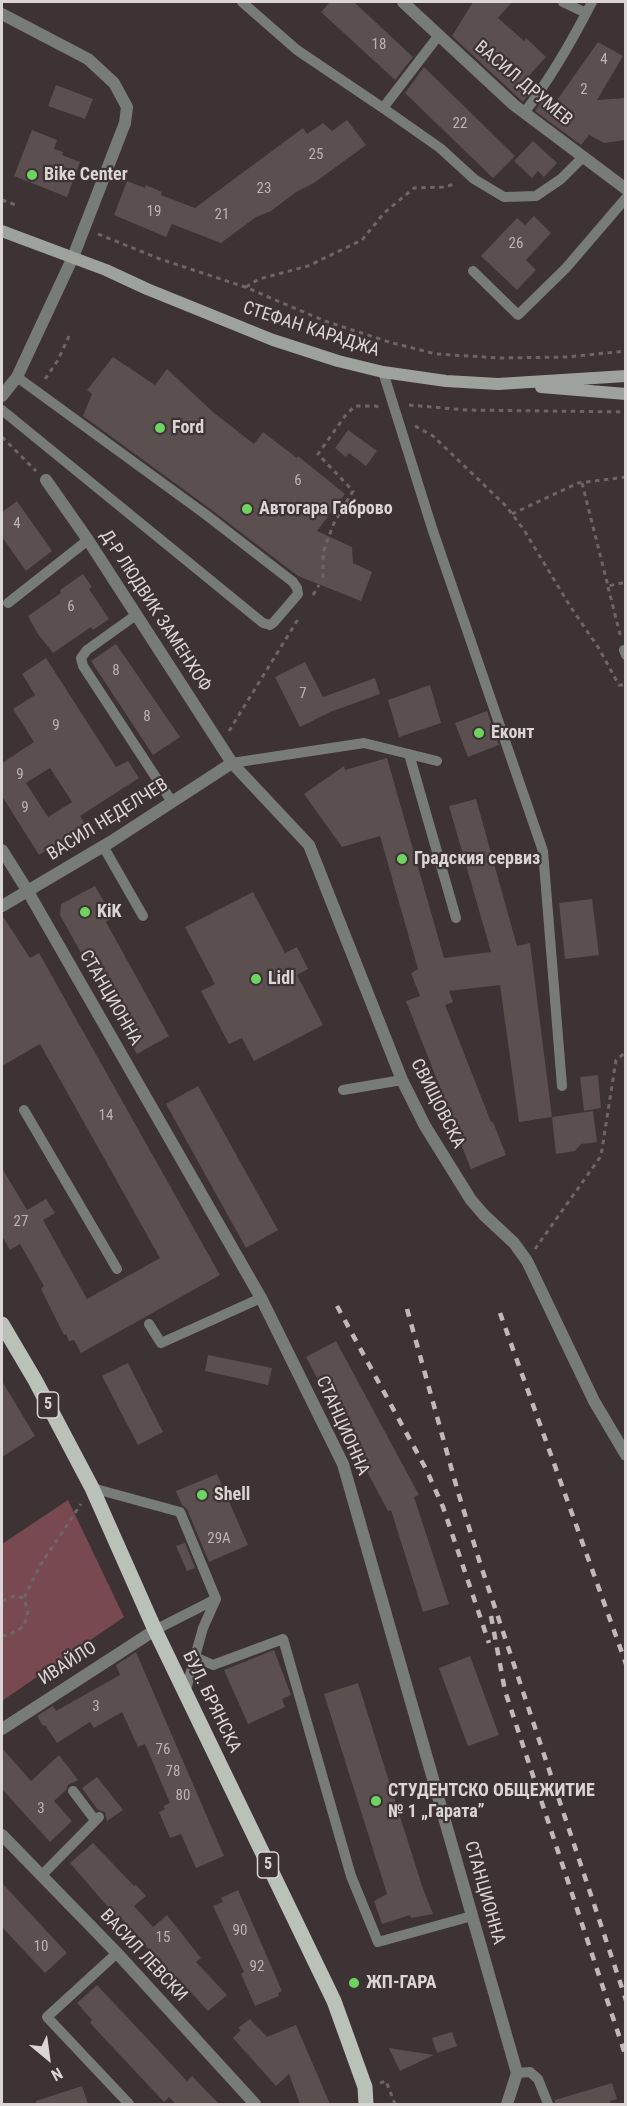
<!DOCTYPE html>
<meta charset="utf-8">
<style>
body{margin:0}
#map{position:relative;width:627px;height:2106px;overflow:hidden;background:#3d3234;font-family:"Roboto Condensed",sans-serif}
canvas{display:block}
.frame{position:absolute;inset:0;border:3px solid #dcd5d6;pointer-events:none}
.north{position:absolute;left:18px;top:2028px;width:60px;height:60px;-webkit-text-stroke:4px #3d3234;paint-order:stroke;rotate:151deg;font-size:16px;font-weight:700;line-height:24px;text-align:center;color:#dcd5d6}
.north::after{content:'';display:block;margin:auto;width:21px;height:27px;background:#dcd5d6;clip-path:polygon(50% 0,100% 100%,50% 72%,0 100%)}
</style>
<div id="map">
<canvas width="627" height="2106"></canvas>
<div class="frame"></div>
<div class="north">N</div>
</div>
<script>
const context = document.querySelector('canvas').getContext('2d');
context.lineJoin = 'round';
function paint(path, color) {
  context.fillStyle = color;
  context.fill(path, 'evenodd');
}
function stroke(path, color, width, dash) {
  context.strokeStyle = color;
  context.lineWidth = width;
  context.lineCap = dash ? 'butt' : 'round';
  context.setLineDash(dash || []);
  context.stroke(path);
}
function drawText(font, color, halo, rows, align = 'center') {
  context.font = font + ' "Roboto Condensed",sans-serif';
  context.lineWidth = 4.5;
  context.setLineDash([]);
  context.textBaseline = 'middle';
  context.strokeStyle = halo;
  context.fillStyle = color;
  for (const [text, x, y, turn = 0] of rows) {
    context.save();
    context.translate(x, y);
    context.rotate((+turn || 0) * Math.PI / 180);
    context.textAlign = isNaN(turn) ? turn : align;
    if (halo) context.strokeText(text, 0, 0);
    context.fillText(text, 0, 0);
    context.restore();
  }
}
paint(new Path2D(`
 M68,1500L124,1617L2,1701V1544Z`), '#784951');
paint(new Path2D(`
 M330,2H354L413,57L395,80L321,12Z
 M473,2H512L498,18L524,41L526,38L546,57L525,80L533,87L523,102L452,36Z
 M598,42L623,56L597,100L626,98V140L604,143L589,135L581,145L535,111L544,98L551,103L552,101L555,103Z
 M424,67L515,156L493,178L405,93Z
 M56,85L93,99L85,119L48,106Z
 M347,120L366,145L314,183L296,192L271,211L256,217L221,243L172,224L166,237L114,215L127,181L145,188L146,185L162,192L161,195L195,208L303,128L307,134L323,123L332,131Z
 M32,130L57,140L54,149L63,152L62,155L80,162L67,197L14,176Z
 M533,141L557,163L544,177L538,171L532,178L514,161Z
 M534,216L551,233L526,260L536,270L517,290L481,256L517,218L525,225Z
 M113,357L155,385L167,369L214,413L254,444L263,432L297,458L298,456L345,494L317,531L352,547L353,563L372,572L361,601L298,576L209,508L83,416L92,394L87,390Z
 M348,430L377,451L366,466L349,453L346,457L335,448Z
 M17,501L52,551L26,571L2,537V512Z
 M83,574L92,587L89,589L109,619L93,630L91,627L53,653L38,634L28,616L61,593L60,590Z
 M116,644L180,737L153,755L91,661Z
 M46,658L116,767L128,761L139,778L80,816L86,825L39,855L2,796V763L34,742L13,709L35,695L22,674ZM50,768L72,802L48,817L26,783Z
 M305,662L323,697L375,678L380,694L330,712L300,727L275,677Z
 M430,685L441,723L399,737L388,700Z
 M487,711L499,745L468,757L455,723Z
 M387,758L444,958L491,952L449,806L476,799L517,946L530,943L552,1117L519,1122L500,985L449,991L453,1002L445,1005L491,1122H493L506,1155L471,1169L457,1134L458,1133L406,1001L420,996L411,973L418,969L380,836L342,847L304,794L344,766L345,770Z
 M95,886L113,917L106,922L169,1036L137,1054L60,915L61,904Z
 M253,892L285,953L297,947L308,969L297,975L323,1025L254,1061L242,1038L229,1044L201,991L215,984L185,927Z
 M592,899L599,955L565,959L559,903Z
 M2,915L30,958L39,953L220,1275L81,1353L74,1340L69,1341L66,1334L64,1335L41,1289L44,1286L20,1244L10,1250L2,1236V1168L27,1210L46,1199L55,1213L43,1220L87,1299L160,1258L40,1044L2,1066Z
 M598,1075L601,1108L584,1111L580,1077Z
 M198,1086L278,1230L246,1248L166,1104Z
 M593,1111L597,1142L581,1144L575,1151L556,1154L552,1117Z
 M336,1341L419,1495L414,1497L449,1604L423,1612L391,1510L388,1511L306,1357Z
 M208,1355L272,1368L268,1385L205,1371Z
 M128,1363L163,1432L138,1445L102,1376Z
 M2,1381L35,1436L2,1457Z
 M217,1474L248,1545L209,1562L187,1509L182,1505L176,1491Z
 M185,1543L195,1568L187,1571L176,1546Z
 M274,1650L291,1695L282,1699L285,1707L248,1724L224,1670Z
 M136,1652L224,1856L196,1868L181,1834L170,1838L159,1812L165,1809L163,1806L170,1803L145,1744L138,1747L122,1712L94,1728L90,1722L57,1743L45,1725L43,1726L37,1716L53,1706L56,1711L120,1675L116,1665Z
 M470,1656L499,1735L468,1746L439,1668Z
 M358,1683L422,1886L433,1914L411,1918L410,1915L382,1924L374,1901L387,1894L324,1694Z
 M2,1748L31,1781L59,1755L78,1780L68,1785L66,1790L54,1801L72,1821L50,1842L2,1789Z
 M97,1777L123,1810L107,1821L105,1812L98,1810L82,1788Z
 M93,1843L134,1886L136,1885L146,1896L134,1906L153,1927L167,1915L201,1958L196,1962L227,1995L208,2011L176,1976L171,1980L140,1938L121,1918L119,1920L70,1863Z
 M2,1883L67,1953L45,1973L2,1927Z
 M238,1890L282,1991L278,1993L279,1996L255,2006L241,1974L244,1972L213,1906L223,1902L221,1898Z
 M97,1985L187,2081L192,2076L219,2104H176L169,2097L164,2102L90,2023L92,2020L77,2003Z
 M250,2019L268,2038L267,2037L296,2025L330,2104H300L289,2074L276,2086L233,2038L241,2030L238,2028Z
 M452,2032L457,2046L437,2053L432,2038Z
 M389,2048L434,2055L400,2071Z
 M612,2083L617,2099L610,2101L611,2104H555V2100Z
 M82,2086L88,2104H36V2101Z`), '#5b4f50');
stroke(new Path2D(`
 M2,200L19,206
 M98,234L160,259L245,287L325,321L389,342L436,354L500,358L567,357L626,351
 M246,287L259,279L308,266L362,240L384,213L414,188L443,187L456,184
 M45,379L58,360L69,336
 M409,405L466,410L626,412
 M415,426L433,436L506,506L524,530L570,606L598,647L619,685H626
 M2,437L36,471
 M582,483L608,586L626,582
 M512,514L578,483L626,477
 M323,578V552L334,523L353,491L318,454L345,416L355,406H376L380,408
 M608,587L621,638
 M313,595L319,585
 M229,731L300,616
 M535,1249L601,1156L616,1060L626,1052
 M2,1601L14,1596L24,1598
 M2,1636L9,1635L24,1626L28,1612L24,1598L41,1564L81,1504
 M380,2083L386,2081L395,2104`), '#6f6567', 3, [4.5, 4.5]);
stroke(new Path2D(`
 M242,2L297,50L383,108
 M563,2L586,13
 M439,35L383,108L440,148L474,179L504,197L536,196L561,179L583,157
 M524,113C551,78 572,41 592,2
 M473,271L518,315L566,268L626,198
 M383,372L432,528L543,851L562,1086
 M2,410L263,623L270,625L274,622L298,594L297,588L293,582L205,514L17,377
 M8,603L88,540
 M136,615L87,650L81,658L83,666L172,802
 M624,650L626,655
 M409,754L456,918
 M232,763L364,743L437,761
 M103,846L143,916
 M343,1090L402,1080
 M24,1110L117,1269
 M149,1324L161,1343L261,1298
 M92,1488L180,1512L216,1599L155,1630
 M195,1657L213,1665L283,1639L351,1876L378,1942L472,1916
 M185,1693L203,1628L216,1599
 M73,1791L95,1820
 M42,1875L99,1817
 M117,1953L47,2017L129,2104
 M517,2073L530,2072L538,2079L548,2104`), '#787c78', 10);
stroke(new Path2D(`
 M403,2L514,105L626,189
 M2,14L88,59L114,83L127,107L125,123L73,257
 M46,480L88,540L232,763
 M2,850L27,890L261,1298L343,1464L517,2073L507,2104
 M2,1729L155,1630
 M2,1835L117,1953L255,2104`), '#787c78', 12);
stroke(new Path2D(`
 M2,396L17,377L73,257
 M2,906L112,841L232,763L309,845L402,1080L425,1126L471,1200L484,1215L514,1243L527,1261L594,1401L626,1455`), '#787c78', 12);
stroke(new Path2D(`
 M2,231L106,270L147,289L273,340L338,361L383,372L446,381L498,384L626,376
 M541,387L626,394`), '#9da39c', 12);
stroke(new Path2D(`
 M2,1324L35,1380L92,1488L155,1630L334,2001L365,2087L366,2104`), '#bac1b9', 15);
stroke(new Path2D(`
 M337,1306L426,1469L443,1507L489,1643
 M407,1309L458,1492L480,1563L626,2000
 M500,1313L626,1664
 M491,1616L505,1691L626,2057`), '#c0b8b9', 4.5, [8, 8]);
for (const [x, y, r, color] of [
 [32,175,6,"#6ed360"],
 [160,428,6,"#6ed360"],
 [247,509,6,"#6ed360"],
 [479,733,6,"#6ed360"],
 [402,859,6,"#6ed360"],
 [85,912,6,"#6ed360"],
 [256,979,6,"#6ed360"],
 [202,1495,6,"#6ed360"],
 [376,1801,6,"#6ed360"],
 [354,1983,6,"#6ed360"]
]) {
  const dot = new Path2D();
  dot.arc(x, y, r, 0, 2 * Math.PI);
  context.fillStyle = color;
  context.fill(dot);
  stroke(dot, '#3d3234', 2);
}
drawText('15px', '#bcb4b4', null, [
 ["18",379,45],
 ["4",604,60],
 ["2",584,90],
 ["22",460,124],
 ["25",316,155],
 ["23",264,189],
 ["19",154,212],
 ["21",222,215],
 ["26",516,244],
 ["6",298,481],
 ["4",17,524],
 ["6",71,607],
 ["8",116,671],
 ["7",303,694],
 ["8",147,717],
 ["9",56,726],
 ["9",20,775],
 ["9",25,808],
 ["14",106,1116],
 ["27",21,1222],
 ["29A",219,1539],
 ["3",96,1707],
 ["76",163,1750],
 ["78",173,1772],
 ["80",183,1796],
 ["3",41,1809],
 ["90",240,1931],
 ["15",163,1938],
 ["10",41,1947],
 ["92",257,1967]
]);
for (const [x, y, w] of [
 [48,1405,21],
 [268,1865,21]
]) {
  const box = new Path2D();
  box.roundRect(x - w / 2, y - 13, w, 26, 4.5);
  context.fillStyle = '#3d3234';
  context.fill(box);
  stroke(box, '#dcd5d6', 1.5);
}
drawText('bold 16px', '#dcd5d6', null, [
 ["5",48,1405],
 ["5",268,1865]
]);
drawText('18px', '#dcd5d6', '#3d3234', [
 ["ВАСИЛ ДРУМЕВ",523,84,40],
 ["СТЕФАН КАРАДЖА",311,330,18],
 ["Д-Р ЛЮДВИК ЗАМЕНХОФ",155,611,57],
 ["ВАСИЛ НЕДЕЛЧЕВ",108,820,-32],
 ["СТАНЦИОННА",110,998,60],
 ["СВИЩОВСКА",437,1104,63],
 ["СТАНЦИОННА",342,1426,66],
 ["ИВАЙЛО",68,1664,-33],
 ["БУЛ. БРЯНСКА",211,1702,64],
 ["СТАНЦИОННА",484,1893,74],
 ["ВАСИЛ ЛЕВСКИ",143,1956,47]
]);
drawText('bold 18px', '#dcd5d6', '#3d3234', [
 ["Bike Center",44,175],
 ["Ford",172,428],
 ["Автогара Габрово",259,509],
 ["Еконт",491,733],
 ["Градския сервиз",414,859],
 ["KiK",97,912],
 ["Lidl",268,979],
 ["Shell",214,1495],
 ["СТУДЕНТСКО ОБЩЕЖИТИЕ",388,1791],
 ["№ 1 „Гарата”",388,1812],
 ["ЖП-ГАРА",366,1983]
], 'left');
</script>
